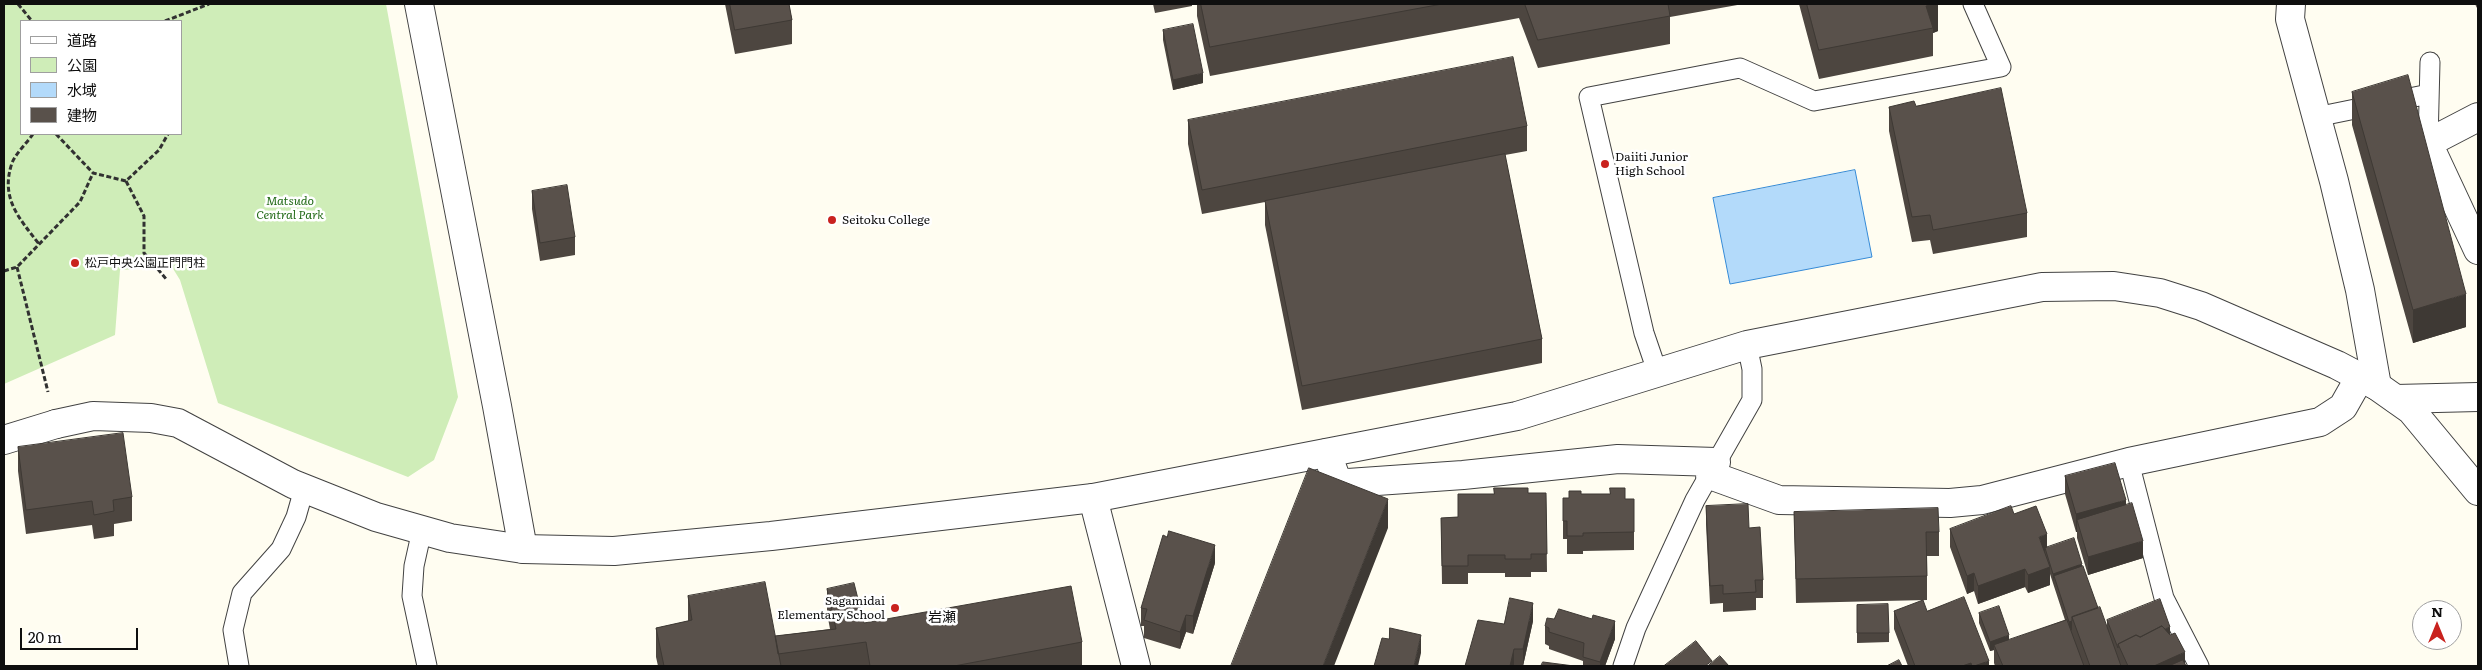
<!DOCTYPE html>
<meta charset="utf-8">
<style>
body{margin:0}
#map{position:relative;width:2482px;height:670px;overflow:hidden;background:#fffdf1;font-family:Literata,"Noto Sans JP",serif}
canvas{display:block}
.frame{position:absolute;inset:0;border:5px solid #0f0f0f;pointer-events:none}
.legend{position:absolute;left:20px;top:20px;width:162px;height:115px;box-sizing:border-box;background:#fff;border:1px solid #9f9f9f;margin:0;padding:6px 9px;list-style:none;font-size:15px;color:#0f0f0f}
.legend li{display:flex;align-items:center;gap:10px;height:25px}
.legend b{width:25px;border:1px solid #9f9f9f}
.north{position:absolute;left:2412px;top:600px;width:50px;height:50px;box-sizing:border-box;background:#fff;border:1px solid #9f9f9f;border-radius:50%;rotate:0deg;font-size:14px;font-weight:700;line-height:20px;text-align:center;color:#0f0f0f}
.north::after{content:'';display:block;margin:auto;width:18px;height:22px;background:#c9221e;clip-path:polygon(50% 0,100% 100%,50% 72%,0 100%)}
.scale{position:absolute;left:20px;top:628px;width:118px;height:22px;box-sizing:border-box;border:2px solid #0f0f0f;border-top:0;padding-left:6px;font-size:15px;line-height:18px;white-space:nowrap;color:#0f0f0f;-webkit-text-stroke:4px #fff;paint-order:stroke}
</style>
<div id="map">
<canvas width="2482" height="670"></canvas>
<div class="frame"></div>
<ul class="legend">
<li><b style="height:6px;background:#fff"></b>道路</li>
<li><b style="height:14px;background:#cfedb8"></b>公園</li>
<li><b style="height:14px;background:#b3dafa"></b>水域</li>
<li><b style="height:14px;background:#59514b"></b>建物</li>
</ul>
<div class="north">N</div>
<div class="scale">20 m</div>
</div>
<script>
const context = document.querySelector('canvas').getContext('2d');
context.lineJoin = 'round';
function paint(path, color) {
  context.fillStyle = color;
  context.fill(path, 'evenodd');
}
function stroke(path, color, width, dash) {
  context.strokeStyle = color;
  context.lineWidth = width;
  context.lineCap = dash ? 'butt' : 'round';
  context.setLineDash(dash || []);
  context.stroke(path);
}
function drawText(font, color, halo, rows, align = 'center') {
  context.font = font + ' Literata,"Noto Sans JP",serif';
  context.lineWidth = 5;
  context.setLineDash([]);
  context.textBaseline = 'middle';
  context.strokeStyle = halo;
  context.fillStyle = color;
  for (const [text, x, y, turn = 0] of rows) {
    context.save();
    context.translate(x, y);
    context.rotate((+turn || 0) * Math.PI / 180);
    context.textAlign = isNaN(turn) ? turn : align;
    if (halo) context.strokeText(text, 0, 0);
    context.fillText(text, 0, 0);
    context.restore();
  }
}
paint(new Path2D(`
 M4,4H386L458,397L434,460L408,477L218,403L180,280L172,267L120,270L115,335L4,384ZM21,21H181V134H21Z`), '#cfedb8');
const water = new Path2D(`
 M1855,170L1872,257L1730,284L1713,198Z`);
paint(water, '#b3dafa');
stroke(water, '#358ad6', 1);
const service = new Path2D(`
 M2316,117L2429,94
 M2428,143L2430,62
 M1658,374L1644,333L1589,97L1740,68L1814,101L2001,67L1973,4
 M2129,462L2164,598L2199,666
 M422,530L414,566L412,596L427,666
 M239,666L233,630L242,593L281,549L296,517L304,489
 M1623,666L1636,628L1695,500L1752,400V369L1747,345`);
const minor = new Path2D(`
 M419,4L497,406L523,549
 M2291,4L2290,19L2334,181L2360,290L2377,386
 M2478,117L2428,143L2478,250
 M2396,399L2478,397
 M4,440L56,424
 M1327,453L1337,481L1348,483L1463,475L1618,459L1716,462
 M1710,475L1779,500L1950,503L1982,500L2129,462L2320,422L2343,407L2360,377
 M1093,498L1136,666`);
const tertiary = new Path2D(`
 M56,424L93,416L151,418L178,423L293,484L376,517L450,538L523,549L614,551L771,536L1093,498L1517,416L1747,345L2042,287L2114,286L2160,293L2201,306L2337,365L2377,386L2411,410L2478,491`);
stroke(service, '#424242', 21);
stroke(minor, '#424242', 30);
stroke(tertiary, '#424242', 30);
stroke(new Path2D(`
 M18,4L32,21
 M165,21L209,4
 M33,134C27,143 16,153 12,163C0,198 19,218 39,244
 M56,134L93,173L126,181L159,150L168,134
 M126,181L144,216V253L167,280
 M17,267L48,392
 M4,271L17,267L80,202L93,173`), '#313131', 3, [5, 2.5]);
stroke(service, '#fff', 19);
stroke(minor, '#fff', 28);
stroke(tertiary, '#fff', 28);
paint(new Path2D(`
 M725,4H789L792,20V44L735,54Z
 M1153,4H1192V6L1155,13Z
 M1197,4H1743L1670,17V44L1538,68L1519,18L1210,76L1197,16Z
 M1799,4H1938V31L1933,33V56L1819,79Z
 M2475,4H2478V10Z
 M1163,30L1203,83L1173,90L1163,40Z
 M2352,92L2466,327L2413,343L2352,125Z
 M1916,106L2027,213V237L1933,254L1930,240L1912,242L1889,131V107Z
 M1188,120L1527,126V151L1505,155L1542,339V363L1302,410L1265,225V202L1202,214L1188,144Z
 M532,191L575,237V255L540,261L532,209Z
 M18,447L132,497V521L114,524V536L94,539L92,525L26,534L18,471Z
 M2065,476L2126,505L2143,558L2088,575L2077,538V532H2076L2065,494Z
 M1528,493H1546L1547,572H1531V577H1505V573H1468V584H1442L1441,518L1458,517L1494,494Z
 M1581,494L1625,499H1634V550L1583,551V554H1567V539H1563V498H1569Z
 M1706,506L1749,528L1763,580V598H1756V610L1723,612V603L1710,604L1706,524Z
 M1794,512L1939,532V556H1927V600L1796,603Z
 M2014,514L2047,547L2082,566L2098,608L2107,628V620L2170,635L2186,666H1995L1994,663V650L1990,651L1979,623V613L2009,640L2065,620L2050,574V585L2028,593L2025,587L1978,604L1974,591L1967,594L1950,547V529Z
 M1215,563L1193,634L1186,632L1180,649L1144,638V626H1141V608Z
 M827,589L864,623L1082,642V666H658L656,657V628L688,621V596L775,636L830,629L827,613Z
 M1857,605L1889,633V642L1857,643Z
 M1894,611H1927L1989,666H1908L1894,629Z
 M1533,621L1523,666H1465L1504,624Z
 M1545,626L1615,639L1605,666H1583V661L1549,649V646L1545,644Z`), '#4d4640');
paint(new Path2D(`
 M1934,4H1938V31L1933,33V28L1926,6Z
 M1203,73V83L1173,90V80Z
 M2466,294V327L2413,343V310Z
 M1388,499V528L1334,666H1323Z
 M2126,500V518L2077,520V532H2076V514Z
 M2047,534V552L2045,548V553L2039,537Z
 M2143,541V558L2088,575V557Z
 M1215,545V563L1193,634V616Z
 M2082,564V574L2054,576L2053,583V574Z
 M2050,567V585L2028,593V575Z
 M2025,569V587L1978,604V586Z
 M1974,573V591L1967,594V576Z
 M1533,603V621L1523,666V649Z
 M1186,615V632L1180,649V632Z
 M1615,621V639L1605,666H1600V662Z
 M2072,621V630L2069,631V622Z
 M2170,627V636L2120,647Z
 M1421,635V653L1418,666H1414Z
 M2009,635V644L1994,645V650L1990,651V642Z
 M1514,649V666H1510Z
 M2185,652V666H2154Z
 M1989,661V666H1974Z
 M1971,663V666H1962Z`), '#3e3934');
const building = new Path2D(`
 M730,4H789L792,20L735,30Z
 M1201,4H1442L1210,47Z
 M1525,4H1668L1670,16L1538,40Z
 M1807,4H1934L1926,6L1933,28L1819,50Z
 M1193,24L1203,73L1173,80L1163,30Z
 M1513,57L1527,126L1202,190L1188,120Z
 M2408,75L2466,294L2413,310L2352,92Z
 M2001,88L2027,213L1933,230L1930,215L1912,217L1889,107L1914,101L1916,106Z
 M1505,154L1542,339L1302,386L1265,201Z
 M567,185L575,237L540,243L532,191Z
 M123,433L132,497L113,500L114,511L94,515L92,501L26,510L18,447Z
 M2115,463L2126,500L2076,514L2065,476Z
 M1309,468L1388,499L1323,666H1231Z
 M1494,488H1528V493H1546L1547,554H1531V559H1505V555H1468V566H1442L1441,518L1458,517V494H1494Z
 M1610,488H1625V499H1634V532L1583,533V536H1567V521H1563V498H1569V491H1581V494H1610Z
 M2132,503L2143,541L2088,557L2077,520Z
 M1748,504L1749,528L1760,527L1763,580H1755L1756,592L1723,594V585L1710,586L1706,506Z
 M2011,506L2014,514L2036,506L2047,534L2039,537L2050,567L2028,575L2025,569L1978,586L1974,573L1967,576L1950,529Z
 M1938,508L1939,532H1926L1927,576L1796,579L1794,512Z
 M1169,531L1215,545L1193,616L1186,615L1180,632L1144,620L1147,609L1141,608L1163,535L1167,537Z
 M2074,538L2082,564L2053,574L2045,548Z
 M2083,566L2098,608L2072,617V621L2069,622L2054,576Z
 M765,582L781,666H664L656,628L692,620L688,596Z
 M854,583L864,623L1071,586L1082,642L954,666H870L866,642L778,654L775,636L836,629L827,589Z
 M1964,597L1989,661L1974,666H1972L1971,663L1962,666H1915L1894,611L1923,600L1927,611Z
 M1510,598L1533,603L1523,649H1514L1510,666H1465L1478,620L1504,624Z
 M2160,599L2170,627L2165,629L2162,626L2140,637L2136,635L2118,644V648L2107,620Z
 M1888,604L1889,633H1857V605Z
 M1999,606L2009,635L1990,642L1979,613Z
 M2100,607L2121,666H2090L2072,617Z
 M1559,609L1592,619L1593,615L1615,621L1600,662L1583,657L1584,643L1549,632V628L1545,626L1547,618L1554,619Z
 M2067,620L2084,666H2003L1994,645Z
 M2162,626L2170,635L2175,633L2185,652L2154,666H2128L2118,644L2136,635L2140,637Z
 M1390,628L1421,635L1414,666H1374L1382,638L1389,639Z
 M1696,641L1712,661L1705,666H1664Z
 M1720,656L1729,666H1708Z
 M1899,660L1902,666H1887Z
 M2183,660L2186,666H2169Z
 M1543,662L1574,666H1541Z`);
paint(building, '#59514b');
stroke(building, '#3e3934', 1);
for (const [x, y, r, color] of [
 [1605,164,5,"#c9221e"],
 [832,220,5,"#c9221e"],
 [75,263,5,"#c9221e"],
 [895,608,5,"#c9221e"]
]) {
  const dot = new Path2D();
  dot.arc(x, y, r, 0, 2 * Math.PI);
  context.fillStyle = color;
  context.fill(dot);
  stroke(dot, '#fff', 2);
}
drawText('12px', '#0f0f0f', '#fff', [
 ["Daiiti Junior",1615,157],
 ["High School",1615,171],
 ["Seitoku College",842,220],
 ["松戸中央公園正門門柱",85,263],
 ["Sagamidai",885,601,"right"],
 ["Elementary School",885,615,"right"]
], 'left');
drawText('italic 12px', '#256c1a', '#fff', [
 ["Matsudo",290,201],
 ["Central Park",290,215]
]);
drawText('14px', '#0f0f0f', '#fff', [
 ["岩瀬",942,618]
]);
</script>
